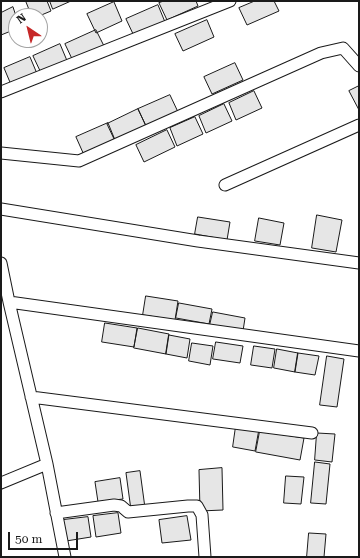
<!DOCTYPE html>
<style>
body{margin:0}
#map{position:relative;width:360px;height:558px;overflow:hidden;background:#fff;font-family:"Roboto Serif",serif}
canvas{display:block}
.frame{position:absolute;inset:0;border:2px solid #1a1a1a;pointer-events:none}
.north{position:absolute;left:8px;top:8px;width:40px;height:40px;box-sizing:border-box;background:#fff;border:1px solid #a3a3a3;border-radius:50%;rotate:325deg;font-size:11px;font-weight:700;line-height:16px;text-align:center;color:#1a1a1a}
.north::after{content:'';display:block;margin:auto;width:14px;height:18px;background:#c62828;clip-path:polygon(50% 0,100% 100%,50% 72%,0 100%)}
.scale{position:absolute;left:8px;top:532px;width:70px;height:18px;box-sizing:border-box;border:2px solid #1a1a1a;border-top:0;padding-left:5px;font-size:12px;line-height:14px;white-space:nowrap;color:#1a1a1a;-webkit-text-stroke:3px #fff;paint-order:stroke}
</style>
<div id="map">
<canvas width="360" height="558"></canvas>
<div class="frame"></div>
<div class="north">N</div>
<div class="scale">50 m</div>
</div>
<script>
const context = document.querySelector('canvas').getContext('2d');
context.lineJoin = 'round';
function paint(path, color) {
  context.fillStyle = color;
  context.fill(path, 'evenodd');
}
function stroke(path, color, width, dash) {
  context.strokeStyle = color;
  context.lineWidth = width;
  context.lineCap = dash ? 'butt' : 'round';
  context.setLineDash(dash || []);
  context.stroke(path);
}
const building = new Path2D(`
 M26,1H47L51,11L39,16H32Z
 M50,1H71L53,9Z
 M164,1H196L198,6L167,20L159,3Z
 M255,1H274L279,11L247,25L239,8Z
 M114,2L122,21L96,33L87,14Z
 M158,5L165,22L134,36L126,19Z
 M13,7L16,16V29L1,35V13Z
 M207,20L214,37L183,51L175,34Z
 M96,30L104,46L73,61L65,44Z
 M60,44L68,63L42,75L33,56Z
 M30,57L38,76L12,87L4,68Z
 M235,63L243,80L212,94L204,77Z
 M359,86V110L349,91Z
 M254,91L262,108L236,120L229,103Z
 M170,95L178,112L146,126L138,109Z
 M224,104L232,121L206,133L199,116Z
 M138,109L146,126L115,141L107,124Z
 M195,117L203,134L177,146L170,128Z
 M108,123L115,140L84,155L76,137Z
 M167,130L175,147L144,162L136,145Z
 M317,215L342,220L336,252L312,248Z
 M198,217L230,222L227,240L195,234Z
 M259,218L284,223L280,245L255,241Z
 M146,296L178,301L175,320L143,315Z
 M179,303L212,309L209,324L176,318Z
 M213,312L245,318L243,331L210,325Z
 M105,323L137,328L134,347L102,342Z
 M138,328L169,334L166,354L134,348Z
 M169,335L190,339L187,358L166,354Z
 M216,342L243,346L240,363L213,359Z
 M192,343L213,346L210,365L189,361Z
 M254,346L275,349L272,368L251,365Z
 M277,349L298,353L295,372L274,368Z
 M298,353L319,356L315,375L295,372Z
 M327,356L344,359L337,407L320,405Z
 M236,426L259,429L255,451L233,447Z
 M260,431L304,438L300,460L256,452Z
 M317,433L335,434L332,462L315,460Z
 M315,462L330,464L326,504L311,503Z
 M222,468L223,510L200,511L199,470Z
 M140,471L145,508L131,510L126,473Z
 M286,476L304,477L301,504L284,503Z
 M120,478L123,499L98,502L95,482Z
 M118,513L121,533L96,537L93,516Z
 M187,516L191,540L162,543L159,520Z
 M88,517L91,537L66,541L63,520Z
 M309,533L326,534L324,557H307Z`);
paint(building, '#e6e6e6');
stroke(building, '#1a1a1a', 1);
const minor = new Path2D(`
 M1,92L230,1
 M1,153L79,161L321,53L343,48L359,66
 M225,185L359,125
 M1,209L198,241L359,263
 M1,263L9,302L47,464L65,557
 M9,302L359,351
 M31,397L312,433
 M1,483L47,464
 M56,513L114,505L121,506L128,512L188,506H197L202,515L205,557`);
stroke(minor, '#1a1a1a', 13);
stroke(minor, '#fff', 11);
</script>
